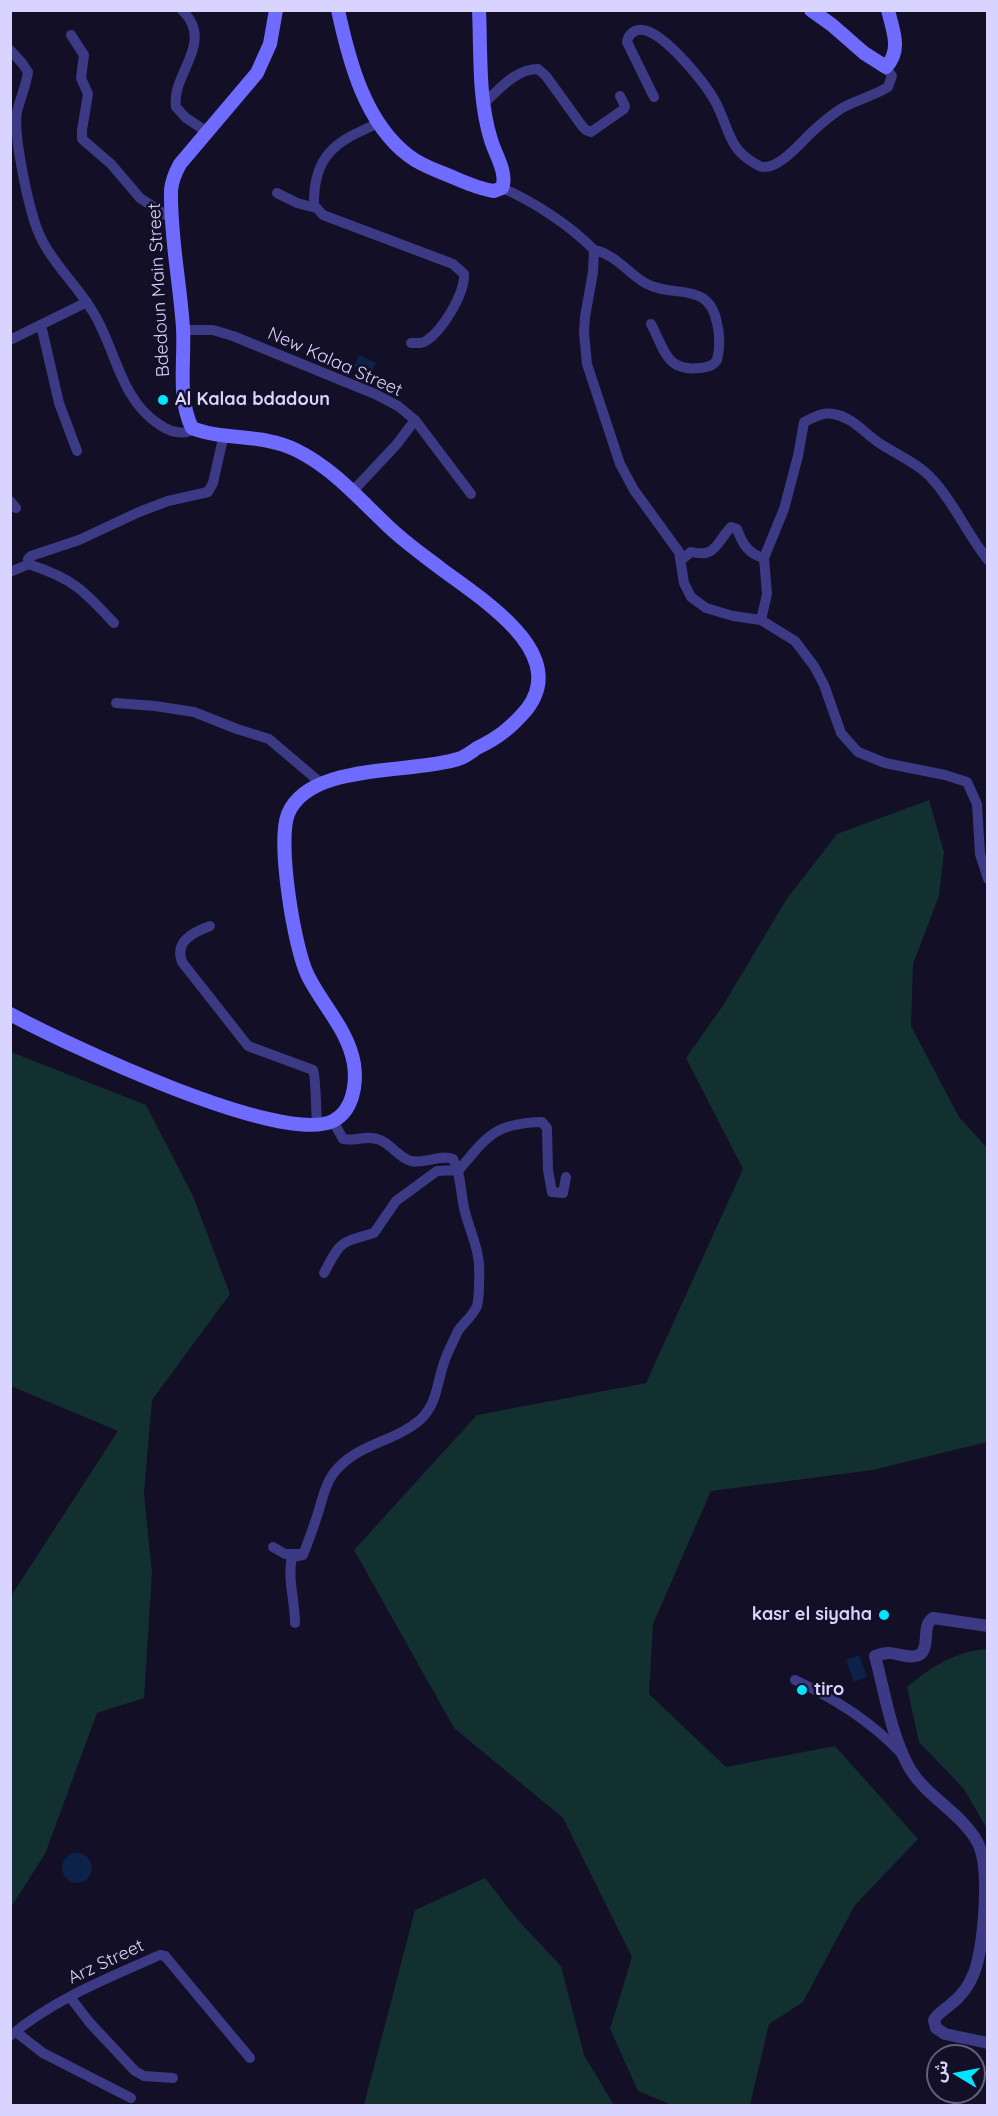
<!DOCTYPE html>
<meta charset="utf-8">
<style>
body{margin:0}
#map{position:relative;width:998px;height:2116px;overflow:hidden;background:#130f26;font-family:Quicksand,"Noto Sans Arabic",sans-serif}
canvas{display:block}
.frame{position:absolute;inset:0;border:12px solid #d9d4ff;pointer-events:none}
.north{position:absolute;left:926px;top:2044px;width:60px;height:60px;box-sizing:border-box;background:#130f26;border:2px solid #625e7d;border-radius:50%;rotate:280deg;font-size:16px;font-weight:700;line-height:24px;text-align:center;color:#d9d4ff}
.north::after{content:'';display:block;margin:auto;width:21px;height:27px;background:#00e5ff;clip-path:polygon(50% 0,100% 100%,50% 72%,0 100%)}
</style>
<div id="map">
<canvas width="998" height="2116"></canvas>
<div class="frame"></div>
<div class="north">ش</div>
</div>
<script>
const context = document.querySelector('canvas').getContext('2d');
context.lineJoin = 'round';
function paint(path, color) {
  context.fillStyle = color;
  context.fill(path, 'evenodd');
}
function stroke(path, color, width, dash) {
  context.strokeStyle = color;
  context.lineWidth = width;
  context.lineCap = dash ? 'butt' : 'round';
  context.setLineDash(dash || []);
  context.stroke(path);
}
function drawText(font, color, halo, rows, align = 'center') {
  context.font = font + ' Quicksand,sans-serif';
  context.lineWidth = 5;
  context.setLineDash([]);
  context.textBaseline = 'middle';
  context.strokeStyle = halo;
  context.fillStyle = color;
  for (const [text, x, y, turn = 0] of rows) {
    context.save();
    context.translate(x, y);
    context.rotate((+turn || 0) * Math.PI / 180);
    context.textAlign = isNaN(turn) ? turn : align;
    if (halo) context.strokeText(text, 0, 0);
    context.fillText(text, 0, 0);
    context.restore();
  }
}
paint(new Path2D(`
 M929,800L944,852L939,896L913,964L911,1026L959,1117L987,1148V1442L873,1470L711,1491L653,1624L649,1694L726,1767L835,1746L918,1839L855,1905L803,2002L769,2024L750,2105H672L638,2091L610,2029L632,1957L563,1818L454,1728L354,1550L477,1415L646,1383L743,1169L686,1058L724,1004L786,900L837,834Z
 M11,1052L146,1105L193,1196L230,1294L152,1400L144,1494L152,1573L144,1698L97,1713L45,1854L11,1907V1596L118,1431L11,1386Z
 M987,1649H988L987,1829L964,1789L919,1742L907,1687C930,1667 957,1651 987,1649Z
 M485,1878L516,1918L561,1966L584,2055L614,2105H364L415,1910Z`), '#12302f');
paint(new Path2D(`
 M359,355L376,363L370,374L354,366Z
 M859,1655L867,1677L854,1682L846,1660Z
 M62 1868a15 15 0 1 1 30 0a15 15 0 1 1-30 0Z`), '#0c2248');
stroke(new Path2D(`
 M182,10C216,43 171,73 176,107L186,118L206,131
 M71,35L84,55L81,78L88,94L82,130V139L111,164L140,198L172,219
 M10,50L22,63L28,72C26,86 20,99 17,112C13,135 27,197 34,220C45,258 74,280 93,312C116,349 120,400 160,425C169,431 179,435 190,431L192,428
 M654,97L627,42C628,34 635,29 643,30C665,33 706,84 716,103C729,128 728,148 754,163C756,164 761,167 762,167C780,169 802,141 813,131C823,122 834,112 846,106C860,99 875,95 888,87L892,76L886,67
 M483,104C499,90 515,69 538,69L546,76L582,126L586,130L591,132L624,109L625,106L620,96
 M379,123C337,141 313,154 314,205L323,215L453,264L464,274C465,294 442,331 426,341C422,344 416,343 411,343
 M502,188C533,201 571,226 594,250L593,272L585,317L584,333L587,364L620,464L634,490L679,552L684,583L691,597L706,608L733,616L761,620L795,641L814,666L824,685L841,733L858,752L885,763L945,775L967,782L977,804L980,854L988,879
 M277,193L297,203L316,208
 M594,250C615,254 628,273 645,283C673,299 709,280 717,323C720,334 720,349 717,360C713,366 708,367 700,368C666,372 665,350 651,324
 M41,325L59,403L77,451
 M183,330H213L233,336L375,394L398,406L415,420L471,494
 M10,340L87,302
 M352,492L397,444L415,420
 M10,501L16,508
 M681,560L691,552C716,558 716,543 731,527L737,529C742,543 748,554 764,558
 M10,572L29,564
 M761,620L767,594L764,558L784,509L798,456L804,422C815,417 822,412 834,414C855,418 866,436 884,446C900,456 920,465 933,480C955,504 967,534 988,560
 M114,623C84,591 74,579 31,565L28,559L31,556L79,540L139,512L168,501L208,492L213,483L224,434
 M116,703L155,706L194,712L237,729L269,739L322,784
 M210,926C194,932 174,941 182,962L248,1046L313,1070C316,1076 316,1113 317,1124
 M324,1273C341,1240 340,1243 374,1233L396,1201L437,1171L459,1170C487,1136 495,1123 542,1122L547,1128L548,1170L552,1192L563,1193L566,1177
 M273,1547L285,1554H299
 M295,1623C295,1600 287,1579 292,1557L303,1555C308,1542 313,1529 317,1516C322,1502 324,1486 333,1474C356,1443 394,1443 421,1419C438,1403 437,1380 445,1360C448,1351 454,1340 458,1331C464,1322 473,1316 477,1306C479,1299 479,1290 479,1283C481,1251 473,1241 465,1212C460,1194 462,1176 453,1159C439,1154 426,1164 411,1161C399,1158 391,1144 380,1140C368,1134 355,1142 343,1139L333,1121
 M795,1680C835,1699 869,1720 900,1752
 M70,1997L90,2023L135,2071L144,2076L173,2078
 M16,2032L43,2053L131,2098
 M10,2036C54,1999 108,1978 160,1955L165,1956L250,2058`), '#3d3a85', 10);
stroke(new Path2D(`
 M988,1626L933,1618C923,1625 928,1638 924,1649C919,1663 899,1653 889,1653C884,1653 880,1654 875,1656C885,1693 891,1736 910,1769C924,1792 946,1804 964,1824C971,1832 978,1840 981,1851C989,1877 984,1946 974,1973C969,1986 962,1996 950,2005C944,2010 938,2013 934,2020L936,2028L945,2034L988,2043`), '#3d3a85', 12);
stroke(new Path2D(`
 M338,10C349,61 365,123 409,156C422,166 436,170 450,176C464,182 479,189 494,191L502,188C508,173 495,154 491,140C478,98 481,53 479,10
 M811,10L832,25L864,53L886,67C902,50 893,31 888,10
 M10,1014C64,1043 280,1146 333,1121C353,1111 357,1084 354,1064C348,1030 323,1006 308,976C294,948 277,842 288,814C309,762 412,774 458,759C465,757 471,752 477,748C498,738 512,727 527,709C571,652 478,597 440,568C423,555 406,543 390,528C360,500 333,468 296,450C262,433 224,441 192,428C177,397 185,361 183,328C180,282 170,236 171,190C172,180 175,173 180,164L257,73L270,44L276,10`), '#6f6bff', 14);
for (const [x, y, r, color] of [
 [163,400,6,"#00e5ff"],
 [884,1615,6,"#00e5ff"],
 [802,1690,6,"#00e5ff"]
]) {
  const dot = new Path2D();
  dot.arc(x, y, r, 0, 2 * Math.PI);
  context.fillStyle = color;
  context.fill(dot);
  stroke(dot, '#130f26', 2);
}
drawText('18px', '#d9d4ff', '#130f26', [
 ["Bdedoun Main Street",159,290,-93],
 ["New Kalaa Street",335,362,24],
 ["Arz Street",106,1962,-25]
]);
drawText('bold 18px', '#d9d4ff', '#130f26', [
 ["Al Kalaa bdadoun",175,400],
 ["kasr el siyaha",872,1615,"right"],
 ["tiro",814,1690]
], 'left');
</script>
